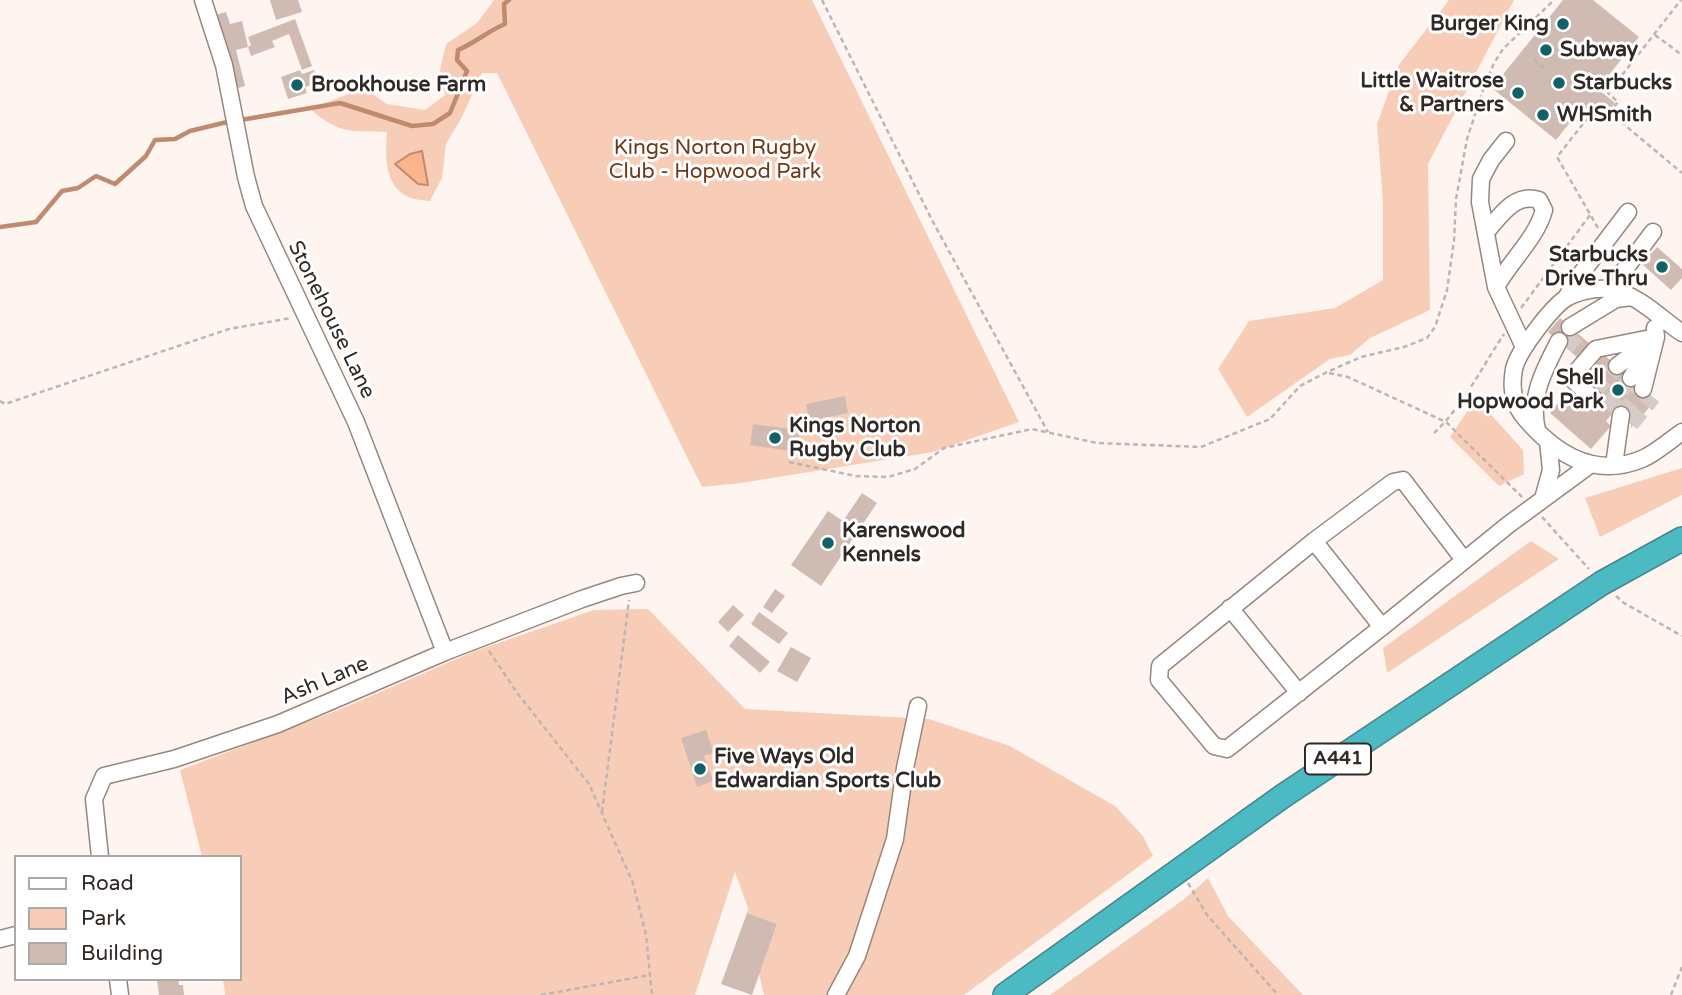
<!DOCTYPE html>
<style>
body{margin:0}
#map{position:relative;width:1682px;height:995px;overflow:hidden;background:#fef5f1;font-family:"Varela Round",sans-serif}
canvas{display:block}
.legend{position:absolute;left:14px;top:855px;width:228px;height:126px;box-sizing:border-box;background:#fff;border:2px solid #ada9a8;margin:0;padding:9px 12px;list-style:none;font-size:21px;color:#312925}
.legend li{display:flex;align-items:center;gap:14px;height:35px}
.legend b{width:35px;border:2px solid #ada9a8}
</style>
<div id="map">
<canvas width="1682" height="995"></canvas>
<ul class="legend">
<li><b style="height:9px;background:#fff"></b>Road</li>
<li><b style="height:19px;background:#f8cdb7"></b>Park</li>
<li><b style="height:19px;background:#cfbbb1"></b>Building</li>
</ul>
</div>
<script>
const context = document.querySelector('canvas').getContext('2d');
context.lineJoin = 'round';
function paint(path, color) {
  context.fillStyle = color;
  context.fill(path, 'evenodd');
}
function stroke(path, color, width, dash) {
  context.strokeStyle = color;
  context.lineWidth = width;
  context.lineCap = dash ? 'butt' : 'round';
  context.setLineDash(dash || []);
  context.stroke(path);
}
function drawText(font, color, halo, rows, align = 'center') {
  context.font = font + ' "Varela Round",sans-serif';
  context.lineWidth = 6;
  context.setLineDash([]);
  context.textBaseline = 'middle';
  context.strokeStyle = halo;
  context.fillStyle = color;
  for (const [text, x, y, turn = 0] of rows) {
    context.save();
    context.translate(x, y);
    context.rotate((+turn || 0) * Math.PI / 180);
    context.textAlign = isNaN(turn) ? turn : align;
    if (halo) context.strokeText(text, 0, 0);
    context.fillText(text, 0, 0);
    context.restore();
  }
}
paint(new Path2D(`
 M494,0H812L1019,422L933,452L741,483L702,487L497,73H482L462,117L446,144L442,178L430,201C423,200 414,200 408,197C384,185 385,155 387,132C350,131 339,134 310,109L364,88L387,104L425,110L445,95L440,70L446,44L477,23Z
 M1449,0H1514L1428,164L1430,310L1370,338L1350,355L1330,359L1247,417L1218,369L1249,321L1335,308L1383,280V202L1377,124L1398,66Z
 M1476,398L1523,450L1524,474L1499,486L1450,437Z
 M1682,468V495L1600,537L1585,498Z
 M1531,541L1559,559L1387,673L1383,648Z
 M648,609L745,709L929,719L1010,746L1115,806L1143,836L1153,856L964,995H764L759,974L777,924L747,913L748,908L735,872L695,995H225L223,979H240V857H202L180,770L336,711L475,651L594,610Z
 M1208,878L1228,916L1303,995H1050L1183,900Z`), '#f8cdb7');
const water = new Path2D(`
 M422,151L428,185L418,184L395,164L410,154Z`);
paint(water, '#fcb48e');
stroke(water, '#bf8a6e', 2);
stroke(new Path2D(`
 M0,227L36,222L62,191L78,188L96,176L115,184L146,156L155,140L175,139L190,131L223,123L340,103L412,126L433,124L450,113L467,71L457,60L458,50C475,43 488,31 505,24L504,4L509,0`), '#bf8a6e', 4.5);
paint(new Path2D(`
 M270,0H298L302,12L276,20Z
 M1563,0H1593L1639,37L1598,89L1615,103L1601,120L1583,106L1556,140L1492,88Z
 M226,12L230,24L242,21L248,47L251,45L248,37L295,19L312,66L302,70L289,34L272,41L275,47L251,56L248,47L236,50L245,86L235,89L215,15Z
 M300,70L302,74L314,70L318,83L305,87L307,93L288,99L281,77Z
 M1657,247L1682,269V278L1671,290L1642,264Z
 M1560,318L1590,344L1578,358L1548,332Z
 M1602,353L1656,400L1631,428V424L1615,410L1606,421L1611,426L1591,449L1550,413L1569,390L1589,406L1598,396L1580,380Z
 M845,396L848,413L809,421L806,404Z
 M753,424L800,430L797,452L750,445Z
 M862,493L877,503L821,586L791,565L828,511L843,521Z
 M775,589L785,596L772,613L763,607Z
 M733,605L744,615L728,632L718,622Z
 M759,612L788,633L779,644L751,624Z
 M738,635L770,662L760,673L729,646Z
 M791,647L811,658L797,682L777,671Z
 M706,730L714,753L704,756L713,781L697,787L681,738Z
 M747,913L777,924L752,995L721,984Z
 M157,979H178L179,985H183L184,995H159Z`), '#cfbbb1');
stroke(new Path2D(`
 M1566,347L1578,334
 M1594,392L1617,366
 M1606,409L1631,378
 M1621,415L1643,389
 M1631,424L1653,397`), '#d5ccc8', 16, [16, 8]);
const minor = new Path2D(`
 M203,0L224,65L246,177L254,206L356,422L445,652
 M1506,141L1491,160L1481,179L1480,202L1496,287L1524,347
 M1486,232C1500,216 1515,192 1539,200L1544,210C1536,239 1510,261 1496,287
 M1620,292L1622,273L1653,232
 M1566,298L1577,279L1628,212
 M1570,327L1616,299L1632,297
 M1682,333C1663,320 1642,299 1620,292C1604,286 1584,289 1568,297C1553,305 1518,351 1514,369C1513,375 1512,383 1513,390C1514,409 1527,421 1540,434C1569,462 1603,475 1642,459C1656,453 1669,441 1682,432
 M1617,366L1651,340
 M1631,378L1647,351
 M1643,389L1656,337L1655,328
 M1595,400L1571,378L1596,349L1656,337
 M1537,430C1529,397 1544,370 1559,341
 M1614,465L1621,415
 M1543,499L1551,470L1548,441
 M1314,541L1160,666L1159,680L1214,746L1227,749L1382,627
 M1464,560L1403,480L1393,482L1314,541L1382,627L1508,525L1591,464
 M1230,608L1299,693
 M100,857L94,799L104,776L174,759L278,724L445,652L582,599L621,586L636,583
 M0,939L16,935
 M118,979L120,995
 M836,995L857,956L895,839L905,768L918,706`);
const highway = new Path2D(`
 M1005,995L1283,796L1602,583L1682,539`);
stroke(minor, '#99867c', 19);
stroke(highway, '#43878c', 26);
stroke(new Path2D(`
 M822,0L933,222L1048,432
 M1655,35L1682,55
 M1534,60L1548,71
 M1608,111L1682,173
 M1598,228L1557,157L1590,115L1601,123L1618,102L1608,93L1681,0
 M1521,308L1590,215
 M1329,373L1348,377L1446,422L1522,497
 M0,401L5,404L229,329L291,318
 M1434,433C1463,406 1482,367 1504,334
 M789,462L856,476L888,477L915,469L944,448L1032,429L1097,443L1201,447L1270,419L1300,386L1325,373L1361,357L1404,347L1427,338L1435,327L1447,290L1454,241L1456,199L1467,139L1484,87L1494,63L1503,49L1554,0
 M1542,517L1589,569
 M1616,596L1624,603L1682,636
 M489,651L518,694L589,784L633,883L646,935L652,995
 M602,812L629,600
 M1188,883L1207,915L1278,995
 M541,995L650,975
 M1671,995L1682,967`), '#beb5b1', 2.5, [5, 3.5]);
stroke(minor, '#fff', 16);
stroke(highway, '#4cbac3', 23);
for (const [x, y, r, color] of [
 [1563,24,7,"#116167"],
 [1546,50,7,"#116167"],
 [1559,83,7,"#116167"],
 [297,85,7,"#116167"],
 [1518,93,7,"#116167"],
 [1543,115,7,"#116167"],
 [1662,267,7,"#116167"],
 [1618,390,7,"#116167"],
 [775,438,7,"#116167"],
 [828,543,7,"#116167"],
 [700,769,7,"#116167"]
]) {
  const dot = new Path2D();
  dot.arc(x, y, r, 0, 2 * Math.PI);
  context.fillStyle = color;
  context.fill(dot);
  stroke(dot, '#fff', 2.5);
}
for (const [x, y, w] of [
 [1338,759,66]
]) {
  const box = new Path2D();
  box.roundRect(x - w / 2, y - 15.5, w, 31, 5);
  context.fillStyle = '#fff';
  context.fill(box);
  stroke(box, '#312925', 2);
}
drawText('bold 19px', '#312925', null, [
 ["A441",1338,759]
]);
drawText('bold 21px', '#312925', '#fff', [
 ["Burger King",1549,24,"right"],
 ["Subway",1560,50],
 ["Little Waitrose",1504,81,"right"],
 ["& Partners",1504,105,"right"],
 ["Starbucks",1573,83],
 ["Brookhouse Farm",311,85],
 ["WHSmith",1557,115],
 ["Starbucks",1648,255,"right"],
 ["Drive Thru",1648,279,"right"],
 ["Shell",1604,378,"right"],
 ["Hopwood Park",1604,402,"right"],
 ["Kings Norton",789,426],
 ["Rugby Club",789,450],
 ["Karenswood",842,531],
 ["Kennels",842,555],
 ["Five Ways Old",714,757],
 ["Edwardian Sports Club",714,781]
], 'left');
drawText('21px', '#703816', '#fff', [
 ["Kings Norton Rugby",715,148],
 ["Club - Hopwood Park",715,172]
]);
drawText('21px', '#312925', '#fff', [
 ["Stonehouse Lane",331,320,64],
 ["Ash Lane",325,681,-23]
]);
</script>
